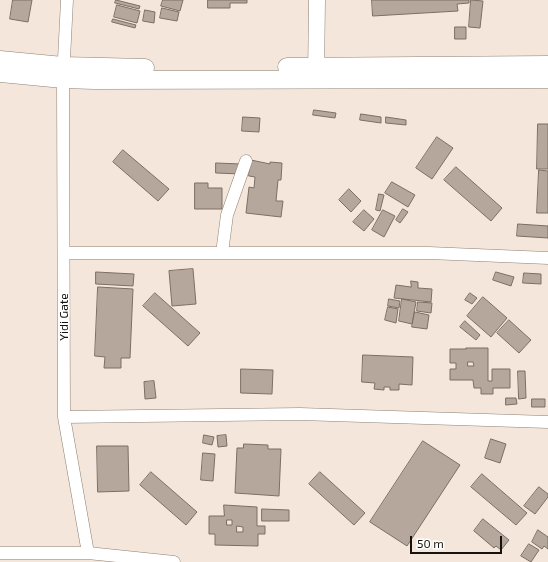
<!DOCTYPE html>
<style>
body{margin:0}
#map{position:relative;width:548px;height:562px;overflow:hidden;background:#f4e6da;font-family:"Exo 2",sans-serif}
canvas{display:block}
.scale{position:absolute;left:410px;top:536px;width:92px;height:18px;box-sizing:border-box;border:2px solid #16120d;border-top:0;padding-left:5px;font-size:12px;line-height:14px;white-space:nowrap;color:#16120d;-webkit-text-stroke:3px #fff;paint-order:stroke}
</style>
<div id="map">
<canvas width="548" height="562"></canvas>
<div class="scale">50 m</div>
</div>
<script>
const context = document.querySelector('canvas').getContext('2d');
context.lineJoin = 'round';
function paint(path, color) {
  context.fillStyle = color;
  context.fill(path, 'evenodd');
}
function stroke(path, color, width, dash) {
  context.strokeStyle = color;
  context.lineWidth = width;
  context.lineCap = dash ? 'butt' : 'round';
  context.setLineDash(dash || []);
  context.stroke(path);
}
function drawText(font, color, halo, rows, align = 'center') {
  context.font = font + ' "Exo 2",sans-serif';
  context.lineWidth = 3;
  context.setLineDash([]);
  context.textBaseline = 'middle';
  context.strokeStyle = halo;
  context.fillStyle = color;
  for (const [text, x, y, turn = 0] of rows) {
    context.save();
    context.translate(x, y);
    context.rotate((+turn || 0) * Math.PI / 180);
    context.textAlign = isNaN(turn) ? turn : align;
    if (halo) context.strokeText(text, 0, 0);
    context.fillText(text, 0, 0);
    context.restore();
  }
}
const building = new Path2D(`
 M13,0H32L28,22L10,19Z
 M116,0L140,6L139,9L115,3Z
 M163,0H183L180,11L161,6Z
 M208,0H247V3H230V8H208Z
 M372,0H469V3L457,4L458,11L373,16Z
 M471,0L483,1L480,28L469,27Z
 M117,5L140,11L137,23L114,17Z
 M162,8L179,12L177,21L160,18Z
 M145,10L155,12L154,23L143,21Z
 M113,19L136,25L135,28L112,22Z
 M455,27H466V39H455Z
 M314,110L336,113L335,118L313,115Z
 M361,114L381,117V123L360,120Z
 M243,117L260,118L259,132L242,131Z
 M386,117L406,120V125L386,123Z
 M538,124H548V169H537Z
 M437,137L453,148L432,179L416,168Z
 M123,150L169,189L158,201L113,162Z
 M251,160L270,164V162L282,163L281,180H278L276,201H283L281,217L246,213L249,187L254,188L255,177L249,176Z
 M216,163L241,164V174L216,173Z
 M456,167L502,208L491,221L444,180Z
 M539,170L548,171V213H537Z
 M392,182L415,195L408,207L385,193Z
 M195,183H208V188H222V209H195Z
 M349,189L361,201L351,212L339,200Z
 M379,194L384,195L380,211L376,210Z
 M403,209L408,212L400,223L396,220Z
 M364,210L374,219L364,231L353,222Z
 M383,210L395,216L384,237L372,230Z
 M518,224L548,226V238L517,236Z
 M193,269L196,304L172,306L169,271Z
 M96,272L134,274L133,286L96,284Z
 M496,272L514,277L511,286L493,280Z
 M524,273L541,274V284L523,283Z
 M411,281L418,282V288L432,289L431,302L394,298L396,285L411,287Z
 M98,287L133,289L130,358H121V368H104L105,357L95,356Z
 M155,293L200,333L188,346L143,306Z
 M470,293L477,298L472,304L465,300Z
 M483,297L507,318L491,337L467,316Z
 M389,299L400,301L399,308L388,306Z
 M402,299L416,302L412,324L399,321Z
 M418,302L432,303L431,313L417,311Z
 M388,307L398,309L396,323L385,320Z
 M415,312L429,315L427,329L412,327Z
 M509,320L531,340L519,353L497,333Z
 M465,321L480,335L476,340L460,327Z
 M466,348H488V381H492V369H510V388H493V394H481V388H474L473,380H450V369H456V363H450V349H466ZM468,362H473L474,366H468Z
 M363,355L413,357L412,385L399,384V390H390V387H384V390L374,389L375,383L362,382Z
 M241,369L273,370L272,394L241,393Z
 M518,371H525L526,398L519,399Z
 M154,381L156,398L145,399L144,382Z
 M506,398H516L517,404L506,405Z
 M532,399H545V407H532Z
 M204,435L214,437L212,445L203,443Z
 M226,435L227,446L218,447L217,436Z
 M491,439L506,444L500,463L485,458Z
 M423,441L460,465L407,546L370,522Z
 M244,444L268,445V449H281L279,496L235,493L237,448H243Z
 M97,446H128L129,491L98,492Z
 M203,453L215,454L213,481L201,480Z
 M151,472L197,512L186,525L140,485Z
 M320,472L365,513L354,525L309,484Z
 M482,474L527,513L516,525L471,487Z
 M539,487L548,494V497L535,514L524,506Z
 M224,505L257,507V526H265V534H258V546L215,545V534H209V516H224ZM227,520H232V525H227ZM237,526L243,527V532H237Z
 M262,509L289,510V521H262Z
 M483,519L509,540L501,550L496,546L494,548L474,531Z
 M538,530L548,537V549L544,546L542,549L532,542Z
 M529,544L539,550L531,562L521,556Z`);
paint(building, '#b5a79b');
stroke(building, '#7b6f64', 1);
const minor = new Path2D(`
 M67,0L63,79L64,417L88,553
 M64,253H429L548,258
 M222,253L227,215L246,161
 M64,417L300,414L548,422
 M0,553H88L174,562`);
const major = new Path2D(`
 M316,78L317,0`);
const highway = new Path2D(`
 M0,60L63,66L145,68
 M287,67L548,65
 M0,73L63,79L94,80L548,79`);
stroke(minor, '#8d8175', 13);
stroke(major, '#8d8175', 17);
stroke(highway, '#8d8175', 19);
stroke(minor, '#fff', 12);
stroke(major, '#fff', 16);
stroke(highway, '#fff', 18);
drawText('12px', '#16120d', '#fff', [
 ["Yidi Gate",64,317,-90]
]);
</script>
